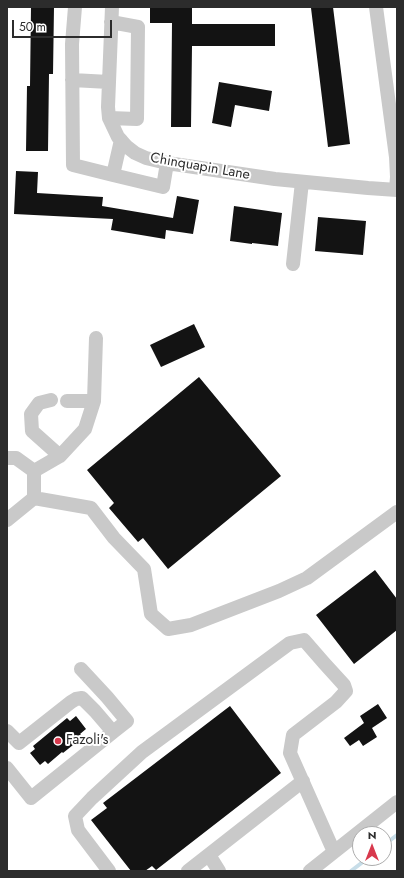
<!DOCTYPE html>
<style>
body{margin:0}
#map{position:relative;width:404px;height:878px;overflow:hidden;background:#fff;font-family:Jost,sans-serif}
canvas{display:block}
.frame{position:absolute;inset:0;border:8px solid #2c2c2c;pointer-events:none}
.north{position:absolute;left:352px;top:826px;width:40px;height:40px;box-sizing:border-box;background:#fff;border:1px solid #ababab;border-radius:50%;rotate:0deg;font-size:11px;font-weight:700;line-height:16px;text-align:center;color:#2c2c2c}
.north::after{content:'';display:block;margin:auto;width:14px;height:18px;background:#d8394d;clip-path:polygon(50% 0,100% 100%,50% 72%,0 100%)}
.scale{position:absolute;left:12px;top:20px;width:100px;height:18px;box-sizing:border-box;border:2px solid #2c2c2c;border-top:0;padding-left:5px;font-size:12px;line-height:14px;white-space:nowrap;color:#2c2c2c;-webkit-text-stroke:3px #fff;paint-order:stroke}
</style>
<div id="map">
<canvas width="404" height="878"></canvas>
<div class="frame"></div>
<div class="north">N</div>
<div class="scale">50 m</div>
</div>
<script>
const context = document.querySelector('canvas').getContext('2d');
context.lineJoin = 'round';
function stroke(path, color, width, dash) {
  context.strokeStyle = color;
  context.lineWidth = width;
  context.lineCap = dash ? 'butt' : 'round';
  context.setLineDash(dash || []);
  context.stroke(path);
}
function paint(path, color) {
  context.fillStyle = color;
  context.fill(path, 'evenodd');
}
function drawText(font, color, halo, rows, align = 'center') {
  context.font = font + ' Jost,sans-serif';
  context.lineWidth = 4;
  context.setLineDash([]);
  context.textBaseline = 'middle';
  context.strokeStyle = halo;
  context.fillStyle = color;
  for (const [text, x, y, turn = 0] of rows) {
    context.save();
    context.translate(x, y);
    context.rotate((+turn || 0) * Math.PI / 180);
    context.textAlign = isNaN(turn) ? turn : align;
    if (halo) context.strokeText(text, 0, 0);
    context.fillText(text, 0, 0);
    context.restore();
  }
}
stroke(new Path2D(`
 M384,845L397,835
 M351,871L368,858`), '#c7dde8', 4);
paint(new Path2D(`
 M31,7H54L53,74H49L48,151H26L27,86H30Z
 M150,7H192V24H275V46H192L191,127H171L172,23H150Z
 M319,7H333L350,144L328,147L311,8Z
 M219,82L272,91L269,111L235,105L231,127L212,123Z
 M16,171L38,172L37,193L103,197L102,206L173,218L177,196L199,200L193,234L166,230L165,239L111,230L113,219L14,214Z
 M234,206L282,213L278,246L252,243V244L230,241Z
 M318,217L366,221L363,255L315,251Z
 M194,324L205,347L161,367L150,345Z
 M199,377L281,476L168,569L143,538L138,542L109,508L114,503L87,470Z
 M375,570L397,599V630L354,664L316,615Z
 M378,704L387,718L372,728L377,737L363,746L359,740L350,746L344,738L364,723L360,716Z
 M230,706L281,773L156,870L152,866L145,871H131L91,820L107,808L103,803Z
 M76,716L86,729L80,734L83,737L63,753L62,752L48,764L45,761L40,765L30,753L35,749L33,746L67,718L70,721Z`), '#131313');
stroke(new Path2D(`
 M75,7L72,44L73,165L113,175L121,140
 M112,7L108,107L109,118L118,137L126,146L135,153L146,158L167,163L275,179L368,188L397,190
 M376,7L396,157L397,177L396,189
 M72,80L109,82
 M109,118L137,119L138,27L111,22
 M113,175L163,187L167,163
 M293,264L302,182
 M51,400L39,403L31,414L32,431L60,456
 M67,401H94
 M7,458H16L34,471V498L91,508L114,538L144,569L151,614L168,629L191,625L279,591L307,578L397,512
 M34,471L60,456L85,429L94,401L96,338
 M7,520L34,498
 M81,669L107,697L127,721L113,732
 M7,731L19,743L71,702L76,699L82,698L95,711L113,732L31,798L7,768
 M209,855L219,871
 M109,871L78,830L75,816L92,798L142,752L290,643L304,640L324,663L344,685L346,691L336,702L293,735L290,753L334,852
 M188,871L303,781
 M310,871L397,802`), '#c9c9c9', 14);
for (const [x, y, r, color] of [
 [58,741,4,"#d8394d"]
]) {
  const dot = new Path2D();
  dot.arc(x, y, r, 0, 2 * Math.PI);
  context.fillStyle = color;
  context.fill(dot);
  stroke(dot, '#fff', 1.5);
}
drawText('14px', '#2c2c2c', '#fff', [
 ["Chinquapin Lane",200,167,10]
]);
drawText('14px', '#2c2c2c', '#fff', [
 ["Fazoli's",66,741]
], 'left');
</script>
